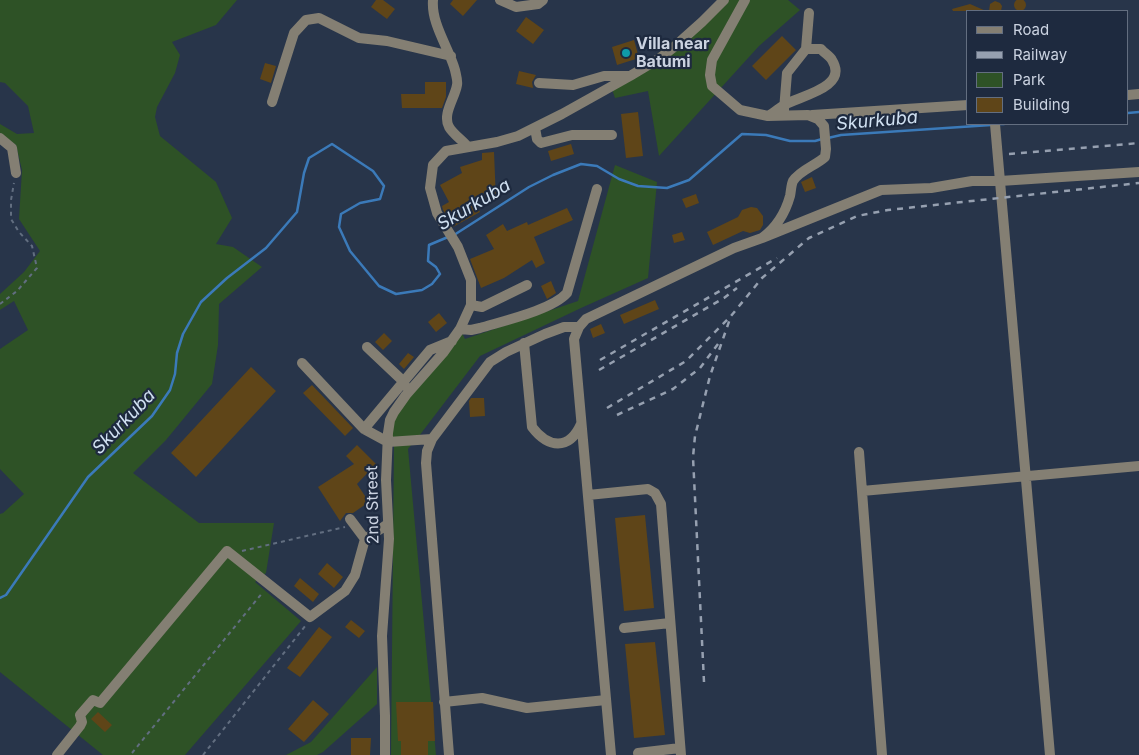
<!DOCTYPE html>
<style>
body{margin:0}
#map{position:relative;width:1139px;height:755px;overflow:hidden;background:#28354a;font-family:Inter,sans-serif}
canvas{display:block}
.legend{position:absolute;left:966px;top:10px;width:162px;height:115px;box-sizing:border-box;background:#1e2a3f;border:1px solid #636e80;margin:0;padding:6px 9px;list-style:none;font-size:15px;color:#cbd3e1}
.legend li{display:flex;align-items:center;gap:10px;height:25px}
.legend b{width:25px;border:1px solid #636e80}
</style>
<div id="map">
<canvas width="1139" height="755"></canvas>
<ul class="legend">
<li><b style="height:6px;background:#847f73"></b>Road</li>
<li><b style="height:6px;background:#96a0b0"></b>Railway</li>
<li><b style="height:14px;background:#2e5226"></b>Park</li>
<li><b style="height:14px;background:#5f4518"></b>Building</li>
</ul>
</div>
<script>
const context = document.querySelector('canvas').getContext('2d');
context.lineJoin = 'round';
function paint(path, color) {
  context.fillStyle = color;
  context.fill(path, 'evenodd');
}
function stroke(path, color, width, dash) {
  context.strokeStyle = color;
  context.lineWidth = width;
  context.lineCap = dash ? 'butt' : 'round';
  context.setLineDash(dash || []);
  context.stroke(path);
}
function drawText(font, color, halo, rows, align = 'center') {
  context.font = font + ' Inter,sans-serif';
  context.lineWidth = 4.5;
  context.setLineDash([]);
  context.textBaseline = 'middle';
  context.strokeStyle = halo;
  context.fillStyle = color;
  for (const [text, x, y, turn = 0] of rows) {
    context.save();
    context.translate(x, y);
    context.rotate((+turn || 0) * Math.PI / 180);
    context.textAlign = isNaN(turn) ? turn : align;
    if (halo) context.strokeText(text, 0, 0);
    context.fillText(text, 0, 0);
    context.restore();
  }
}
paint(new Path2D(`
 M0,0H237L216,25L172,42L180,55L175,73L157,107L155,117L160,136L216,182L232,218L216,244L233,247L262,267L219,304L218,345L212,384L166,440L133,473L199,523H274L266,573L255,582L301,621L185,755H103L0,672V514L3,513L24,494L0,469V349L28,330L14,301L0,310V294L24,272L40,251L19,219L22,170L16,145L0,133V124L17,134L34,133L28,106L5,83L0,82Z
 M724,0H788L800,10L759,46L659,156L648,91L615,98L611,86L630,76Z
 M615,165L657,182L648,278L581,308L480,356L416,440L388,442L390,420L460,329L465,339L578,301Z
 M412,444L408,449L436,755H391L394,445Z
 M377,667V704L323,752L317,755H286L311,742Z`), '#2e5226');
stroke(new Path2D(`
 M1128,113L1139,112
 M997,124H1004
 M828,138L841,135L991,125
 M454,235L529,187L553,175L581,164L597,166L619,179L638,186L667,188L689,180L742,134L766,135L790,141H815L822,139
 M0,598L6,595L88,477L152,416L170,390L175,374L177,353L183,334L201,302L227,278L266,248L297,212L304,173L309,158L332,144L373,171L384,186L380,199L360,203L341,214L339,227L350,251L379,286L396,294L422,290L432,284L440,274L436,267L428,261L429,245L448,237`), '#3b7ab9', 2.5);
paint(new Path2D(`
 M1014 5a6 6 0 1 1 12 0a6 6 0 1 1-12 0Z
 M376,0H383L395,9L387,19L371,7Z
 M453,0H477L463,16L450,4Z
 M995,1L1000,3L1002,6L1001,11H989L990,4Z
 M970,4L986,11H953L952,9Z
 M526,17L544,30L533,44L516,31Z
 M782,36L796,50L766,80L752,66Z
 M634,40L639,58L617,65L612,47Z
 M265,63L276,66L271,83L260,79Z
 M519,71L536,75L532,82L533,88L516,84Z
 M425,82H446V97L442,108H402L401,94H425Z
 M638,112L643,156L626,158L621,114Z
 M571,144L574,154L551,161L548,151Z
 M494,152L496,200L474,201L480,212L453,227L443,210L442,206L449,202L440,185L462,173L460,167L482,160V153Z
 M812,177L816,188L805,192L801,182Z
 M696,194L699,203L686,208L682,199Z
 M751,207L757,208L763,216V225L760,230L750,233L743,231L713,245L707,232L738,217L742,210Z
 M567,208L573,220L534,237L545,263L536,268L532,260L504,278L481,288L470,259L494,249L486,235L503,224L507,231L527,222L528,225Z
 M682,232L685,240L674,243L672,235Z
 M551,281L556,293L547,299L541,286Z
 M655,300L659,309L624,324L620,315Z
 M439,313L447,323L436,332L428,322Z
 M601,324L605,333L593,338L590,329Z
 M384,333L392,341L383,350L375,342Z
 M408,353L414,357L404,369L399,364Z
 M251,367L276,391L196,477L171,453Z
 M312,385L353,428L345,436L303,393Z
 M471,398H484L485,416L470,417L469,401Z
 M357,445L376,464L357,484L369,502L353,513H346L340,521L318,487L354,464L346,456Z
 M645,515L654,608L624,611L615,518Z
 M327,563L343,577L334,588L318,574Z
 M300,578L319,594L313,602L294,586Z
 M351,620L365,631L359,638L345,627Z
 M319,627L332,637L300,677L287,668Z
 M655,642L665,735L634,738L625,644Z
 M313,700L329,714L304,742L288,729Z
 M396,702H433L435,741H428V755H401V741H398Z
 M98,712L112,725L105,732L91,719Z
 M351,738H371L370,755H351Z`), '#5f4518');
stroke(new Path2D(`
 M0,304L17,291L37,268L32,246L19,232L11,219V200L14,183
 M242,551L345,527
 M132,753L263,592
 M203,755L306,625`), '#626e80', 2, [4, 4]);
stroke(new Path2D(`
 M433,0C431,24 449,48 455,70C456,75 458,81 457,85C455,98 442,114 449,127C453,134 462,140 467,146
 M500,0L516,7L538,4L543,0
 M745,0L712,60L710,75L712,86L740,110L768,116L808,115L818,119L824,126L826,149L825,157C815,166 800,170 793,181C791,185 791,192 790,196C785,214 777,227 762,238L881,190L931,188L972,181H1000L1139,172
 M539,83L573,85L604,76H629
 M1128,95L1139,94
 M272,102L294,33L306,20L319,18L359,38L387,41L451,56
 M784,110L787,73L806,49L809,13
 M812,115L968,105
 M768,116C774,113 779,108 784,105C799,96 849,88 832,60C830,56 824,53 821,49H806
 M995,124L1050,755
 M535,128L537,139L541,143L572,135H612
 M0,138L12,148L16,173
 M471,305L482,307L527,285
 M460,329L471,330L480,328C503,321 552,310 567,293L597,189
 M452,341L430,350L364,429L388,442L432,439L490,362L506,352L545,334L564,327H579
 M524,343L532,427C548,448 569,451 581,424
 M367,347L404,382L405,386
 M302,363L364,429
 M432,439L427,451L426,463L449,755
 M859,452L882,755
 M862,491L1139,466
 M588,495L648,489L655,493L661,504L681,755
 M350,519L365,539
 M624,628L670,623
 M444,702L482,698L527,708L606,700
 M638,753L680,748
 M57,755L80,726L82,722L80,715L93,700L100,703L227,551L310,617L345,591L355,575L365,539L388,524
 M385,755V716L382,636L389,539L386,480L388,433L390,420L394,412L406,395L443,353L460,329L471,305V280L458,247L437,213L430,188L433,165L446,151L497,142L518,136L562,114L630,76L660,58L674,47L702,22L724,0
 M611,755L574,339L579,327L586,319L734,248L762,238`), '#847f73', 10);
stroke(new Path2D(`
 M1009,154L1139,143
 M600,360L777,258
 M599,370L724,298L737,288
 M607,408L686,361L729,318
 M617,415L673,389L700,368L718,344
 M704,682L693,457L695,436L710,376L731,316L762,278L809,238L857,216L888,210L1139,183`), '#96a0b0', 2.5, [6, 6]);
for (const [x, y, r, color] of [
 [626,53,5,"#0f9aa8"]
]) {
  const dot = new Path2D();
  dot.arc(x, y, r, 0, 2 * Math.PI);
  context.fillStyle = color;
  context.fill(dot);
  stroke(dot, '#1e2a3f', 2);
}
drawText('bold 16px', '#cbd3e1', '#1e2a3f', [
 ["Villa near",636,44],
 ["Batumi",636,62]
], 'left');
drawText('16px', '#cbd3e1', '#1e2a3f', [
 ["2nd Street",373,505,-91]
]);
drawText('italic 18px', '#d1e1f2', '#1e2a3f', [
 ["Skurkuba",877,121,-5],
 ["Skurkuba",474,205,-31],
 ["Skurkuba",124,422,-46]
]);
</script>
